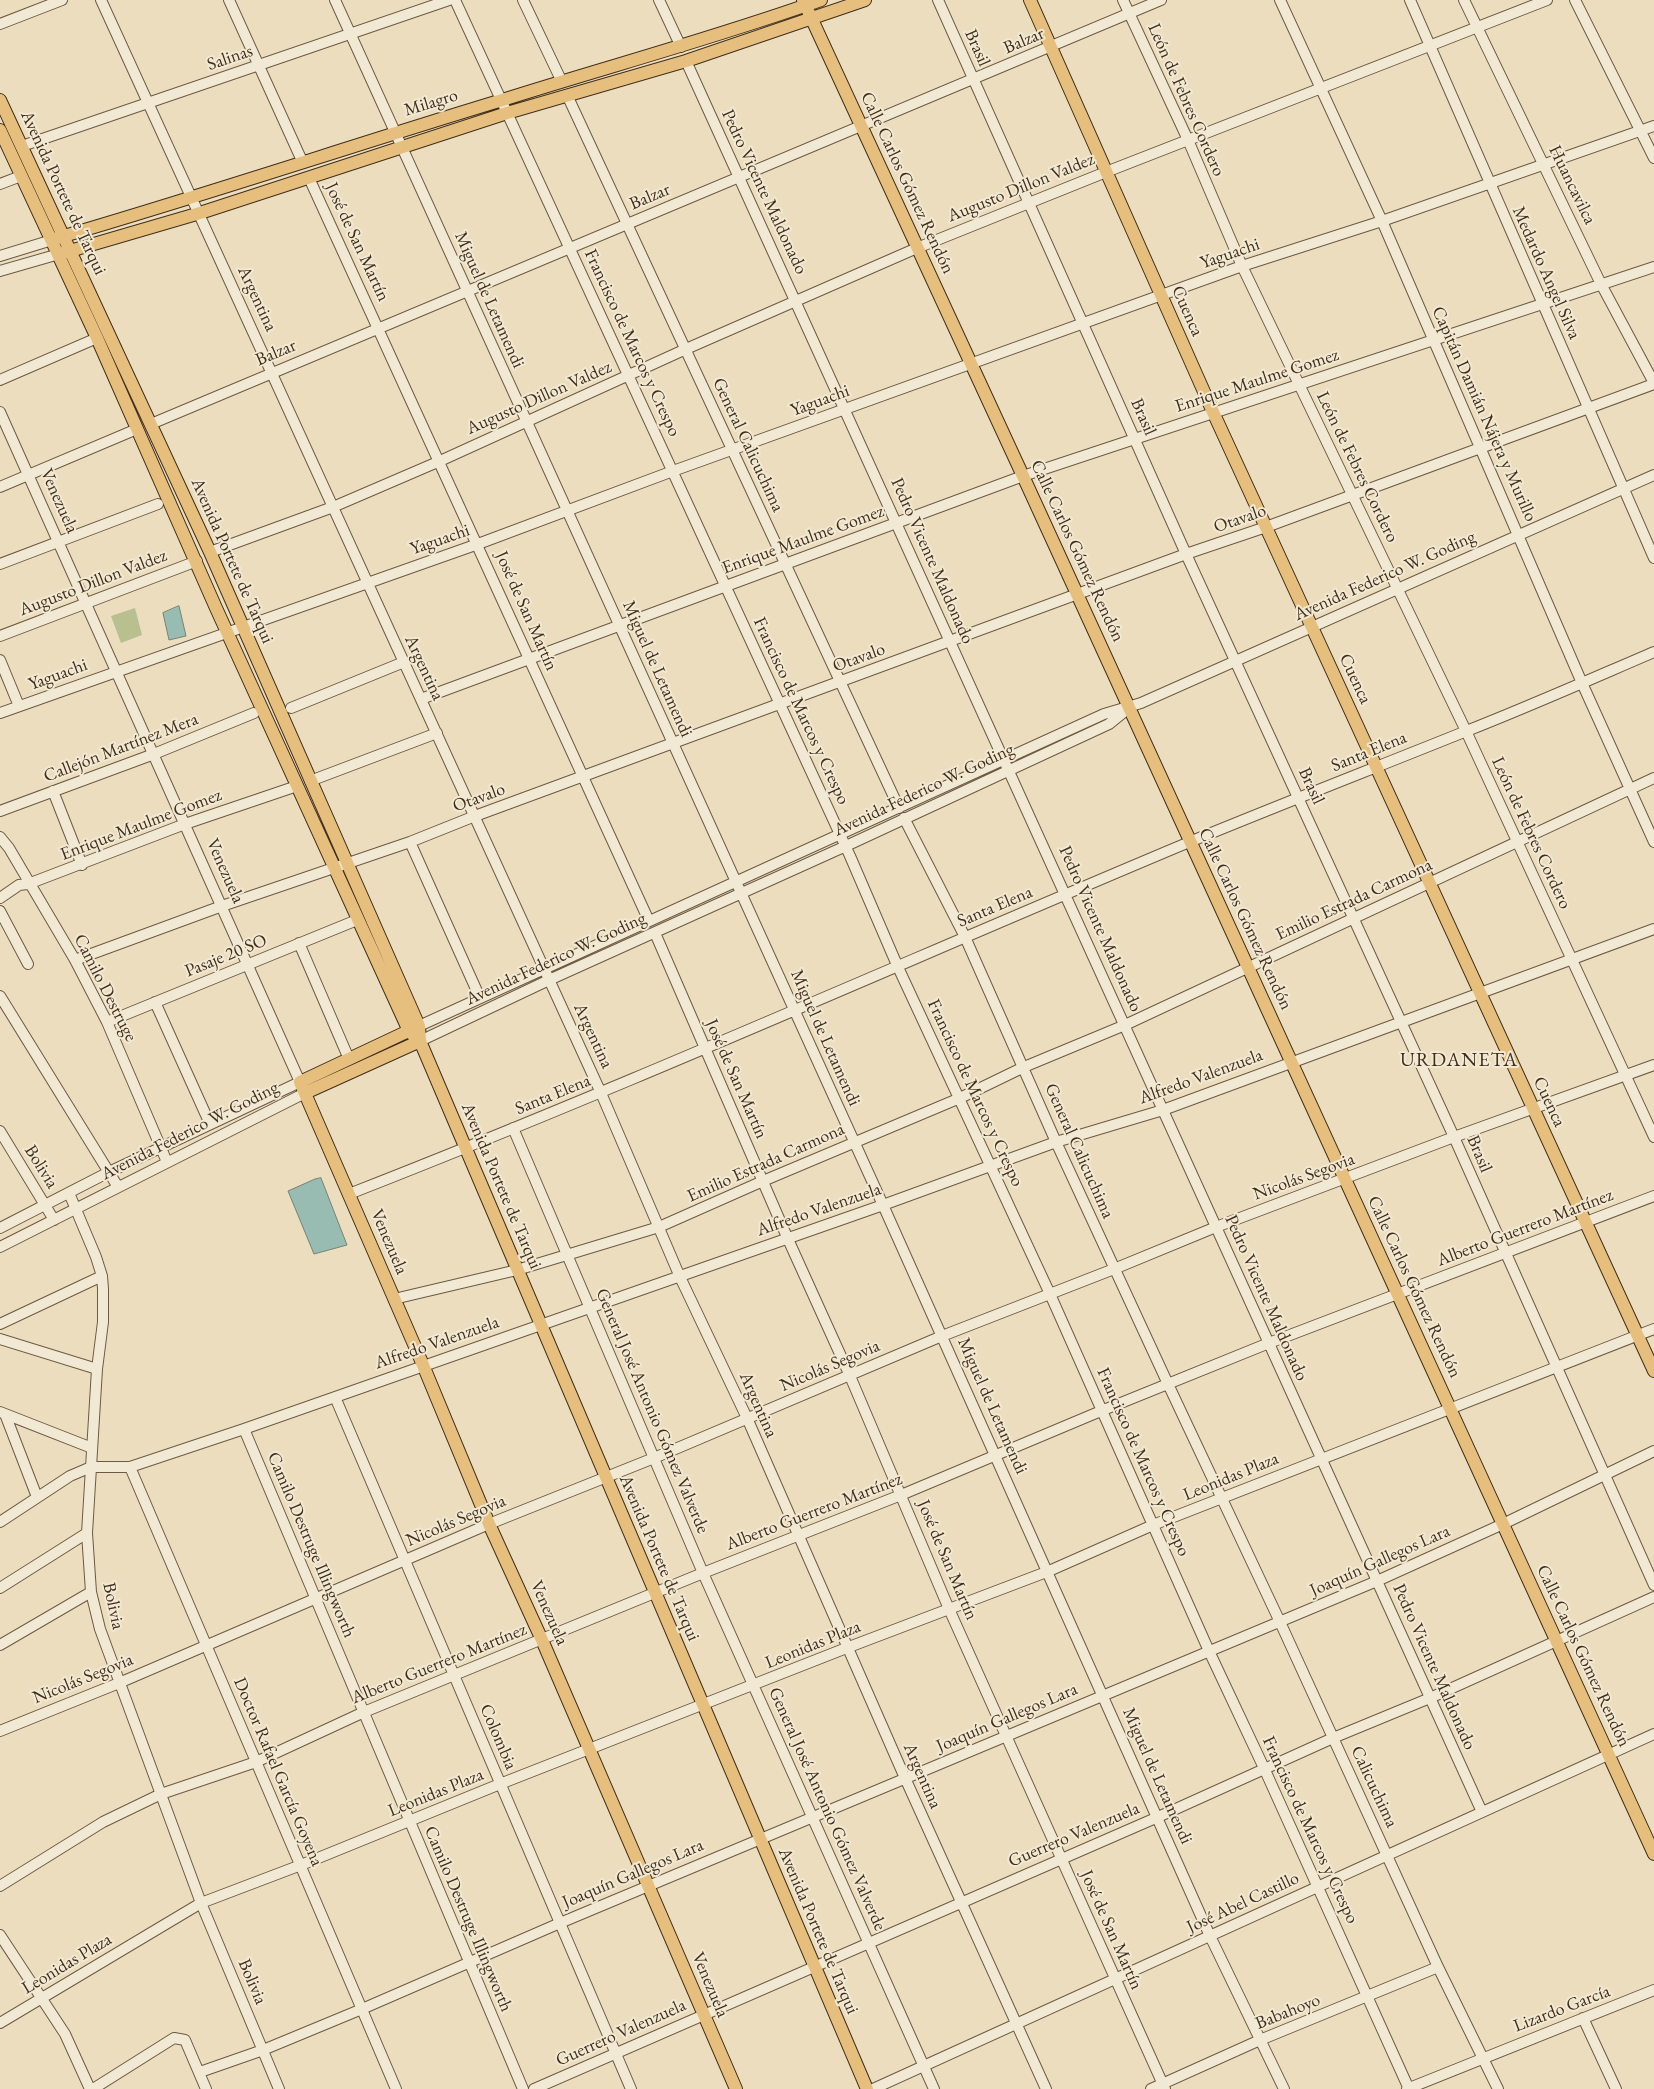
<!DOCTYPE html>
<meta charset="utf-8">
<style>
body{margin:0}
canvas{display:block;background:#ebddbd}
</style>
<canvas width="1654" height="2089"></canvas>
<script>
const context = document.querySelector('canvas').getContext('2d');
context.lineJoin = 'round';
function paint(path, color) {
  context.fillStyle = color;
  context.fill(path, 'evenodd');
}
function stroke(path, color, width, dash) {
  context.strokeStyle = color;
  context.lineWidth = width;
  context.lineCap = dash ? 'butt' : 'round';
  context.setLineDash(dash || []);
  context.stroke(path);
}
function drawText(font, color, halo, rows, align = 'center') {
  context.font = font + ' "EB Garamond",serif';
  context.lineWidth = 4;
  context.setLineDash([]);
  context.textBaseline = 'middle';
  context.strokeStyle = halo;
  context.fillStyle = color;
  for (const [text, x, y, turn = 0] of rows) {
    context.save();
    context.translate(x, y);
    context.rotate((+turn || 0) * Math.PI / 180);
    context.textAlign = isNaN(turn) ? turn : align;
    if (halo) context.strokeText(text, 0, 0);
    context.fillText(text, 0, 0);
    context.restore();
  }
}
paint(new Path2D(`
 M135,608L142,635L121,643L111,616Z`), '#b9c090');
const water = new Path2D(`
 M179,606L186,636L169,640L163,613Z
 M321,1178L347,1245L314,1254L288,1191L315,1179Z`);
paint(water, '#98bbb2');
stroke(water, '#758375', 1);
const minor = new Path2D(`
 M101,0L601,1093L680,1277L747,1418L905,1778L1046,2089
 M229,0L303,163
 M335,0L883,1205L1210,1936L1284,2089
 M455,0L850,856L897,965L1050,1294L1209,1651L1264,1768L1409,2089
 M523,0L562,82
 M659,0L681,47
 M938,0L1186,554L1454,1137L1654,1585
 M1123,0L1188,140L1242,266L1466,731L1654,1137
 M1280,0L1382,221L1582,683L1654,842
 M1410,0L1654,558
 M1464,0L1601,284L1654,383
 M1575,0L1654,158
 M0,24L62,0
 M686,61L1482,1812
 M567,95L899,808
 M22,146L449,0
 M309,178L649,921
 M0,184L21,176
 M0,256L52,240
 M0,271L59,254
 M0,380L97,338
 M0,412L300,1082L109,1172L0,1228
 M151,424L1161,0
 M0,487L137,429
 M210,552L333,507L440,461L686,349L917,248L1106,172L1547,0
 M0,564L158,504
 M0,636L197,561
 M0,660L19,706
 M421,699L1023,476L1654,267
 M291,708L404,662
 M0,713L478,544L673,471L1242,266L1382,221L1654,126
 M310,781L437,733
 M53,791L82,865
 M0,811L154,754L254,713
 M904,818L965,937L1056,1142L1168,1384L1280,1622L1438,1967L1498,2089
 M0,837L9,848L75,960L107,1022L167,1162
 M410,842L480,998
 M0,898L19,885L28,884L185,824L297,786
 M0,911L28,964
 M655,933L787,1237L850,1376L949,1609L1165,2089
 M299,943L349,1059
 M75,960L222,906L410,842L475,816L1186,554L1266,527L1654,384
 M0,996L118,1187
 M155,1002L210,1124
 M107,1022L357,920
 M419,1026L1104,714L1141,703L1654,475
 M420,1041L549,980L846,846L1109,724L1125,711
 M513,1128L703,1573L934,2089
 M0,1131L54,1220
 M69,1193L96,1257L102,1276L103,1289V1322L97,1369L87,1533L91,1592L100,1629L201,1903L279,2089
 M349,1194C631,1084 908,960 1187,843C1279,805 1372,769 1464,732C1528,707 1591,679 1654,652
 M0,1247L305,1093
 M394,1299L517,1270L659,1227L763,1181L960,1098L1024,1067L1125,1025L1654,778
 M0,1324L102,1276
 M0,1339L97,1369
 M335,1397L631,2089
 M0,1412L92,1448
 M5,1414L37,1497
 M244,1429L523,2089
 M130,1467L396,2089
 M0,1522L70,1476L91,1467H130L244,1429L883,1205L1056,1142L1163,1110L1654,929
 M0,1588L87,1533
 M0,1645L91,1592
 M0,1731L119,1683L489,1524L654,1458L942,1336L1114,1269L1216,1227L1454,1137L1654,1065
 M0,1886L103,1822L161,1794L256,1762L364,1712L703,1573L901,1495L1101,1411L1269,1343L1654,1196
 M0,1935L65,2034L90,2089
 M1583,2018L1616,2089
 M0,2023L201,1903L301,1865L500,1784L849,1647L1049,1571L1153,1525L1654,1329
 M200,2072L263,2050L362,2009L560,1923L1377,1581L1503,1524L1654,1451
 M93,2089L174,2038L185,2040L206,2089
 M534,2089L1158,1817L1333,1738L1430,1698L1654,1597
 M873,2089L1654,1734
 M1151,2089L1260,2040L1438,1967
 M1407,2089L1654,1990`);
const major = new Path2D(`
 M803,0L1023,476L1654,1854
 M1030,0L1213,412L1654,1371
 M0,100L210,552L419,1026L420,1041L867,2089
 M0,130L97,338L216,608L409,1031L414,1036
 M57,238C205,195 351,146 499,101C606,67 715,38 821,0
 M63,253L200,213L507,113L686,61L865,0
 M419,1026L300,1082L423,1365L489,1524L542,1640L736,2089
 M305,1093L420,1041`);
stroke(minor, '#6c5a43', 12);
stroke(major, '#412e1a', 14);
stroke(minor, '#f2e9d4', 10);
stroke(major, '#e6be7e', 12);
drawText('18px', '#412e1a', '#f2e9d4', [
 ["Balzar",1024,41,-23],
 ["Brasil",977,48,66],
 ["Salinas",230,58,-19],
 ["León de Febres Cordero",1186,100,66],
 ["Milagro",431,103,-17],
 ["Calle Carlos Gómez Rendón",907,183,65],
 ["Huancavilca",1572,185,64],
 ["Augusto Dillon Valdez",1021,188,-22],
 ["Pedro Vicente Maldonado",764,192,65],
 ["Avenida Portete de Tarqui",63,193,65],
 ["Balzar",650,197,-23],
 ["José de San Martín",357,242,65],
 ["Yaguachi",1230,254,-19],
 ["Medardo Angel Silva",1546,273,66],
 ["Argentina",257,299,65],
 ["Miguel de Letamendi",489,300,66],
 ["Cuenca",1187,311,66],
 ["Francisco de Marcos y Crespo",632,343,65],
 ["Balzar",276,353,-23],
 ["Enrique Maulme Gomez",1257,381,-18],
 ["Augusto Dillon Valdez",539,398,-24],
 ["Yaguachi",820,401,-20],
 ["Capitán Damián Nájera y Murillo",1484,414,66],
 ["Brasil",1143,417,66],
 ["General Calicuchima",748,445,65],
 ["León de Febres Cordero",1357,467,64],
 ["Venezuela",59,501,66],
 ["Otavalo",1240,519,-19],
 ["Yaguachi",440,540,-19],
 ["Enrique Maulme Gomez",803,540,-20],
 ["Calle Carlos Gómez Rendón",1077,551,65],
 ["Avenida Portete de Tarqui",232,561,66],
 ["Pedro Vicente Maldonado",932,561,66],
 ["Avenida Federico W. Goding",1385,576,-24],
 ["Augusto Dillon Valdez",93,583,-21],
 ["José de San Martín",526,611,66],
 ["Otavalo",859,658,-20],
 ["Argentina",424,668,65],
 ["Miguel de Letamendi",657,669,66],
 ["Yaguachi",58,675,-20],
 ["Cuenca",1355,679,65],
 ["Francisco de Marcos y Crespo",801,711,65],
 ["Callejón Martínez Mera",121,748,-21],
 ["Santa Elena",1369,752,-22],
 ["Brasil",1311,786,65],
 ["Avenida Federico W. Goding",924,790,-25],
 ["Otavalo",479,798,-20],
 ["Enrique Maulme Gomez",141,825,-21],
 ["León de Febres Cordero",1531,833,65],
 ["Venezuela",225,871,66],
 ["Emilio Estrada Carmona",1354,900,-25],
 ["Santa Elena",995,907,-23],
 ["Calle Carlos Gómez Rendón",1245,919,65],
 ["Pedro Vicente Maldonado",1100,929,66],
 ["Pasaje 20 SO",226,956,-22],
 ["Avenida Federico W. Goding",556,959,-25],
 ["Camilo Destruge",105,988,63],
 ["Argentina",593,1036,65],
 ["Miguel de Letamendi",825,1038,66],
 ["Alfredo Valenzuela",1201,1077,-20],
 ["José de San Martín",736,1079,66],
 ["Francisco de Marcos y Crespo",975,1093,65],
 ["Santa Elena",553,1095,-22],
 ["Cuenca",1549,1102,65],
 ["Avenida Federico W. Goding",190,1131,-27],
 ["General Calicuchima",1079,1151,66],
 ["Brasil",1479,1154,67],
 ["Emilio Estrada Carmona",766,1163,-24],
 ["Bolivia",41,1167,58],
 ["Nicolás Segovia",1304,1177,-20],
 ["Avenida Portete de Tarqui",501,1186,67],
 ["Alfredo Valenzuela",819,1210,-19],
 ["Alberto Guerrero Martínez",1525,1228,-21],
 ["Venezuela",389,1242,67],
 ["Calle Carlos Gómez Rendón",1414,1287,65],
 ["Pedro Vicente Maldonado",1266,1298,66],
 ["Alfredo Valenzuela",437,1343,-19],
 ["Nicolás Segovia",830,1366,-23],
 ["Argentina",758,1405,66],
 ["Miguel de Letamendi",992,1406,66],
 ["General José Antonio Gómez Valverde",652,1411,67],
 ["Francisco de Marcos y Crespo",1143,1462,66],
 ["Leonidas Plaza",1231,1477,-22],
 ["Alberto Guerrero Martínez",814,1512,-21],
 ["Nicolás Segovia",456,1521,-23],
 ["Camilo Destruge Illingworth",311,1545,67],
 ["Avenida Portete de Tarqui",659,1558,67],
 ["José de San Martín",947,1560,67],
 ["Joaquín Gallegos Lara",1380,1561,-24],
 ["Bolivia",113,1606,78],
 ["Venezuela",549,1613,66],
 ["Leonidas Plaza",813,1645,-22],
 ["Calle Carlos Gómez Rendón",1583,1656,65],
 ["Alberto Guerrero Martínez",439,1664,-22],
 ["Pedro Vicente Maldonado",1434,1667,66],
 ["Nicolás Segovia",83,1679,-22],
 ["Joaquín Gallegos Lara",1007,1718,-23],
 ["Colombia",498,1737,67],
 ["Doctor Rafael García Goyena",278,1772,67],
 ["Argentina",922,1776,66],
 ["Miguel de Letamendi",1157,1776,66],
 ["Calicuchima",1374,1787,65],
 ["Leonidas Plaza",436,1793,-22],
 ["General José Antonio Gómez Valverde",827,1809,66],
 ["Francisco de Marcos y Crespo",1310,1830,65],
 ["Guerrero Valenzuela",1074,1835,-23],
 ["Joaquín Gallegos Lara",633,1874,-23],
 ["José Abel Castillo",1243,1903,-25],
 ["Camilo Destruge Illingworth",468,1919,67],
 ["José de San Martín",1111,1930,66],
 ["Avenida Portete de Tarqui",818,1931,67],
 ["Leonidas Plaza",67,1964,-31],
 ["Bolivia",252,1982,67],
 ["Venezuela",710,1985,67],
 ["Lizardo García",1562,2009,-21],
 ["Babahoyo",1288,2012,-22],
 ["Guerrero Valenzuela",621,2033,-24]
]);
context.letterSpacing = '1px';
drawText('20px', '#412e1a', '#f2e9d4', [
 ["URDANETA",1459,1061]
]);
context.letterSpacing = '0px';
</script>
